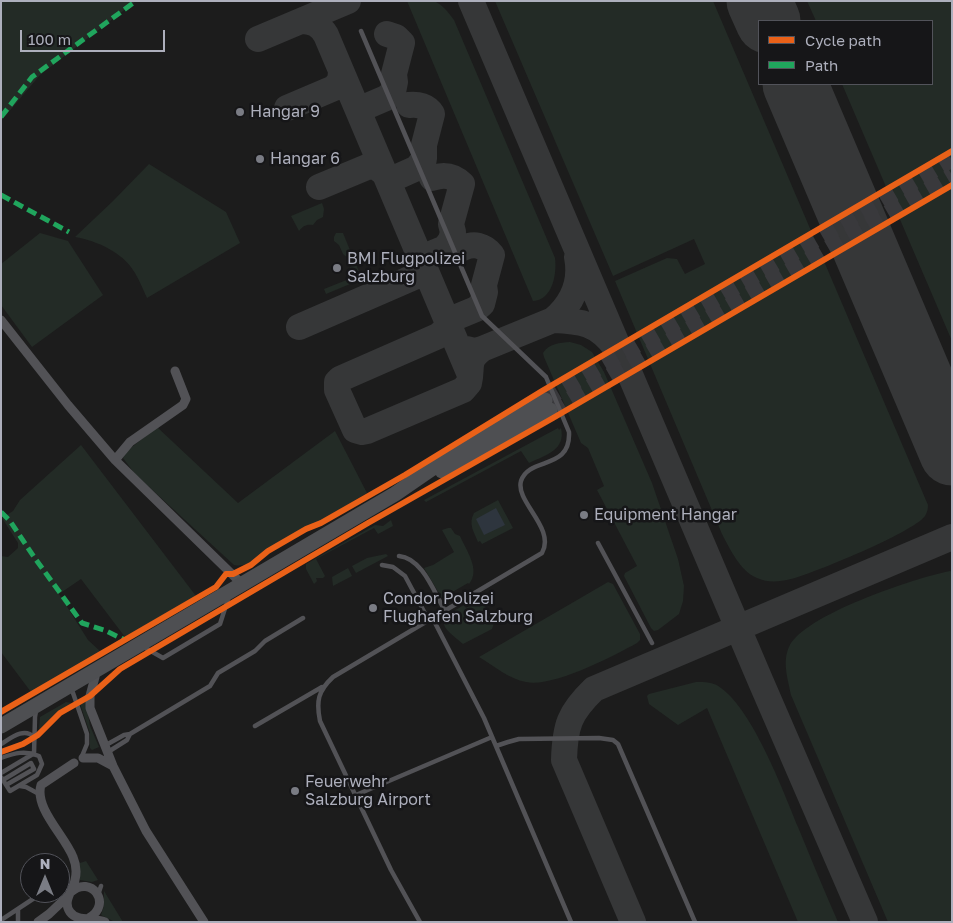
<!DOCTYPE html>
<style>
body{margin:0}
#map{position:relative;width:953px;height:923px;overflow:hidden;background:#1c1c1c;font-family:"Golos Text",sans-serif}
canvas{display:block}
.frame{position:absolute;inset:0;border:2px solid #adafbc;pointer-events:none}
.legend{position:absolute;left:758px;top:20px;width:175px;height:65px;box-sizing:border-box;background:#161618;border:1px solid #52535a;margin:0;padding:6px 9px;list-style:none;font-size:15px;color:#adafbc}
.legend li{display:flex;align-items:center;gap:10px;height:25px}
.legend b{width:25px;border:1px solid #52535a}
.north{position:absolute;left:20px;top:853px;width:50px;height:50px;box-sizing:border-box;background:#161618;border:1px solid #52535a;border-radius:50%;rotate:0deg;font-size:14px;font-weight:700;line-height:20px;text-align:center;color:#adafbc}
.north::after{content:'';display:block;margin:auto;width:18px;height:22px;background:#7a7c84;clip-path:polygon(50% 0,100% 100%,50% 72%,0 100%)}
.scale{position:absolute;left:20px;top:30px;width:145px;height:22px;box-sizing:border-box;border:2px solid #adafbc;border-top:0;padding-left:6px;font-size:15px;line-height:18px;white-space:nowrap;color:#adafbc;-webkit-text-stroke:4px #161618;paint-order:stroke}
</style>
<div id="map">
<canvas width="953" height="923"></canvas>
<div class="frame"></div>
<ul class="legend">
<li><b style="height:6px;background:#ea6118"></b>Cycle path</li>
<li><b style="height:6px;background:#20a55d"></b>Path</li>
</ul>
<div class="north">N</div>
<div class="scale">100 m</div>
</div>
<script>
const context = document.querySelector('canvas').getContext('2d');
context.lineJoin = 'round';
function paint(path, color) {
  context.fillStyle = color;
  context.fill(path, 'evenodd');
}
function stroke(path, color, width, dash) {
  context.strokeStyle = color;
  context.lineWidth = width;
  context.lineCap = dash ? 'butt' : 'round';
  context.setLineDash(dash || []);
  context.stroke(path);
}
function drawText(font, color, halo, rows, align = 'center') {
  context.font = font + ' "Golos Text",sans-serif';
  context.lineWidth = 5;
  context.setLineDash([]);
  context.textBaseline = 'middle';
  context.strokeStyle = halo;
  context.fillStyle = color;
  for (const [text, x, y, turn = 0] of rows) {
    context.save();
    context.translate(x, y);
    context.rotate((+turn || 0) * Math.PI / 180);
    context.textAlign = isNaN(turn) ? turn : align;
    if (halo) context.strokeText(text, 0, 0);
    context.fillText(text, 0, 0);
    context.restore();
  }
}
paint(new Path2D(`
 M1,1H136L40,75L1,121Z
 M407,1H434C443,5 448,12 454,20L555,258C557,273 553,300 533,301Z
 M495,1H713L928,505C928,509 927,513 925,516C914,532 812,574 791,579C779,582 768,583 757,578C740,571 730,549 722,534L615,281L667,258L677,259L685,274L705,264L694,239L613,276Z
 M807,1H952V341L842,84H932V21H816Z
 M149,164L226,212L240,243L147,298C143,290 140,281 135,273C123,252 97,241 75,237L113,201Z
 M322,203L324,209L323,217L317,220L313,225C306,224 303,226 299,231L291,216Z
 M40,233L68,241L103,295L32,347L1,305V264Z
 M336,233H343L354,260L351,261L343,254L339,245L334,241V237Z
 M355,262L362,279L326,294L324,289L349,279L346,272Z
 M570,342L581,345L592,352L604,372L652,483L678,559L684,586L683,601L679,614L658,630L654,631L651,628L624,576L625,573L637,566L597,490L604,486L588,448L581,443L544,357L543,353C549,343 560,343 570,342Z
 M157,427L238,503L335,431L367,493L314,525C298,530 282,541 268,550C256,557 249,568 234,565L135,474L123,458L127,451Z
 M558,428L559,430L561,428C566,450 546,455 529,463L521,451L426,502L424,500Z
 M81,445L196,596L125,637L81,579L59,594L88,640L101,652L31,692L1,652V556L8,557L18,548V543L2,518L13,511L20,500Z
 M498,500L513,528L482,544L480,541L478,542C474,532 468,524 474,513Z
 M391,520L393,526L378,534L374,528L316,559L325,576L323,578H316L317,581L314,584L306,569V564L375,525L383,526Z
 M448,528H451L455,534L460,536C466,550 481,570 469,584L468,583L442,598L424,568L433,565L454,552L442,530Z
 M386,554L388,556L356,573L352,566L367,558Z
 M348,568L352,576L333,586L332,577Z
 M950,571L952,572V922H888L791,695C788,680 782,662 789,647C803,615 915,578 950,571Z
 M608,582L613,584L640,634V640L637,643C614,656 552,688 526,682C509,679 494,666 479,657Z
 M481,599L494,623L492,629L463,644C440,625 435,622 464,605L466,608Z
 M696,682C705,682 714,682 721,688C753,711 783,790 798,827C811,859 824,890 838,922H798L707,708L678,725L649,704L647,696L649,694Z
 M86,701L90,726L99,747L92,750L90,748V733L80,704Z
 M66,702L72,703L57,713L39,731L40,717Z
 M86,861L98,880L92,882L80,880V863Z
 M104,891L123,922H115L101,915L104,906Z`), '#232b26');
paint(new Path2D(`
 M496,508L505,525L484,535L476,519Z`), '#2e353e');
stroke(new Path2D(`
 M471,1L761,682L865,922
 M301,21C313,21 320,25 326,35L470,375
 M258,39L348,1
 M287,108L334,88L340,81L341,72
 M358,110L386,98L393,92L395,82L394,74L402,43L396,37L387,34
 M388,181L417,168L424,159V145L432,114C427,106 418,104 409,105
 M319,187L367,167L375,166L384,173
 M577,257C582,283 572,304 553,320C581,321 597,323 615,347
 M421,258L445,248L451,240L453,232L451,224L462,184C453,175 444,174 432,178
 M447,319L446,329L438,336L340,379L337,382V390L355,430L362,432L367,431L463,390L469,383C473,367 466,361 482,349
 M447,321L476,309L482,304L485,292L484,285L492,255C484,245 474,243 463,248
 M299,327L414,277L421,271L422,261
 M467,349L475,351L482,349L553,320
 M633,922L564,760C565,726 569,713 594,689L952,537`), '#363738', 26);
stroke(new Path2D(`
 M759,1L768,21
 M795,84L952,453`), '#363738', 65);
stroke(new Path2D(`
 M545,400L952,160
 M550,410L952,175`), '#39393c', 15, [15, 8]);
stroke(new Path2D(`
 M361,31L482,316L546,377L569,432C571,471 529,456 521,481C515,502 556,528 542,553L333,677C318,691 316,701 320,721L391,870L420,922
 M598,543L652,643
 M399,556C422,558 434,592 444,609
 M382,565L393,567L405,576L428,619
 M432,617L484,718L571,922
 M142,646L163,658L220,624L229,596
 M71,687L87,734V744L82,756
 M255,726L322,687
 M130,734L210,686L218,673L255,651L265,641L303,618
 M1,744C11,738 24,727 34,737
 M106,745L124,735L130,734L127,740L108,752
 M496,746L508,742L519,739L599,738L613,740L618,744L695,922
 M34,754L35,717L36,711
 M1,758C15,753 25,750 39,756L42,764L37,775L10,791L1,777
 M1,773L33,754
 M3,780L31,763L34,769L6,785
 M20,786L26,787L39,794
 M356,795L492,737
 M98,895L101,886
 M18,910V922
 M1,920L42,893`), '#525256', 4.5);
stroke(new Path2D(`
 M1,320L68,405L115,460L243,585
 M115,460L130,442L183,405L186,399L175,371
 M95,677L90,696V708L113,766L146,831L204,922
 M83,758H98L113,766
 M74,763L41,785C34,808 65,836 73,857C76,864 77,872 75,880C73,891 62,901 70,912C77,922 93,917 105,922
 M71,892C91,874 113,904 89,918
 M38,922L49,914L69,895`), '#525256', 9);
stroke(new Path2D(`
 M442,471L462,461L550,410
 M1,726L395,494L456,452L545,400`), '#4e4f52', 15);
stroke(new Path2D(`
 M1,117L32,77L136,1
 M1,195L69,232
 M1,512L10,521L34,557L82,623L104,630L125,640`), '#20a55d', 5, [10, 5]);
stroke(new Path2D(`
 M1,712L216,587L226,574H233L251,565L268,551L306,529L321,523L405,475L542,391L952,151
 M1,752L23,744L38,735L60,713L90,696L120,669L368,523L553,418L952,185`), '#ea6118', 6);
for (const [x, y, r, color] of [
 [240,112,5,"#7a7c84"],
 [260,159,5,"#7a7c84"],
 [337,268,5,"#7a7c84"],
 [584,515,5,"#7a7c84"],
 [373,608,5,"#7a7c84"],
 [295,791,5,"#7a7c84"]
]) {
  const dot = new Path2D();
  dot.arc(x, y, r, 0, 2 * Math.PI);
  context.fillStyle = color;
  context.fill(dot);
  stroke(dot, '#161618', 2);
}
drawText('16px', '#adafbc', '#161618', [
 ["Hangar 9",250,112],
 ["Hangar 6",270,159],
 ["BMI Flugpolizei",347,259],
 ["Salzburg",347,277],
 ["Equipment Hangar",594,515],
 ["Condor Polizei",383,599],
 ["Flughafen Salzburg",383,617],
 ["Feuerwehr",305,782],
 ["Salzburg Airport",305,800]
], 'left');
</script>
